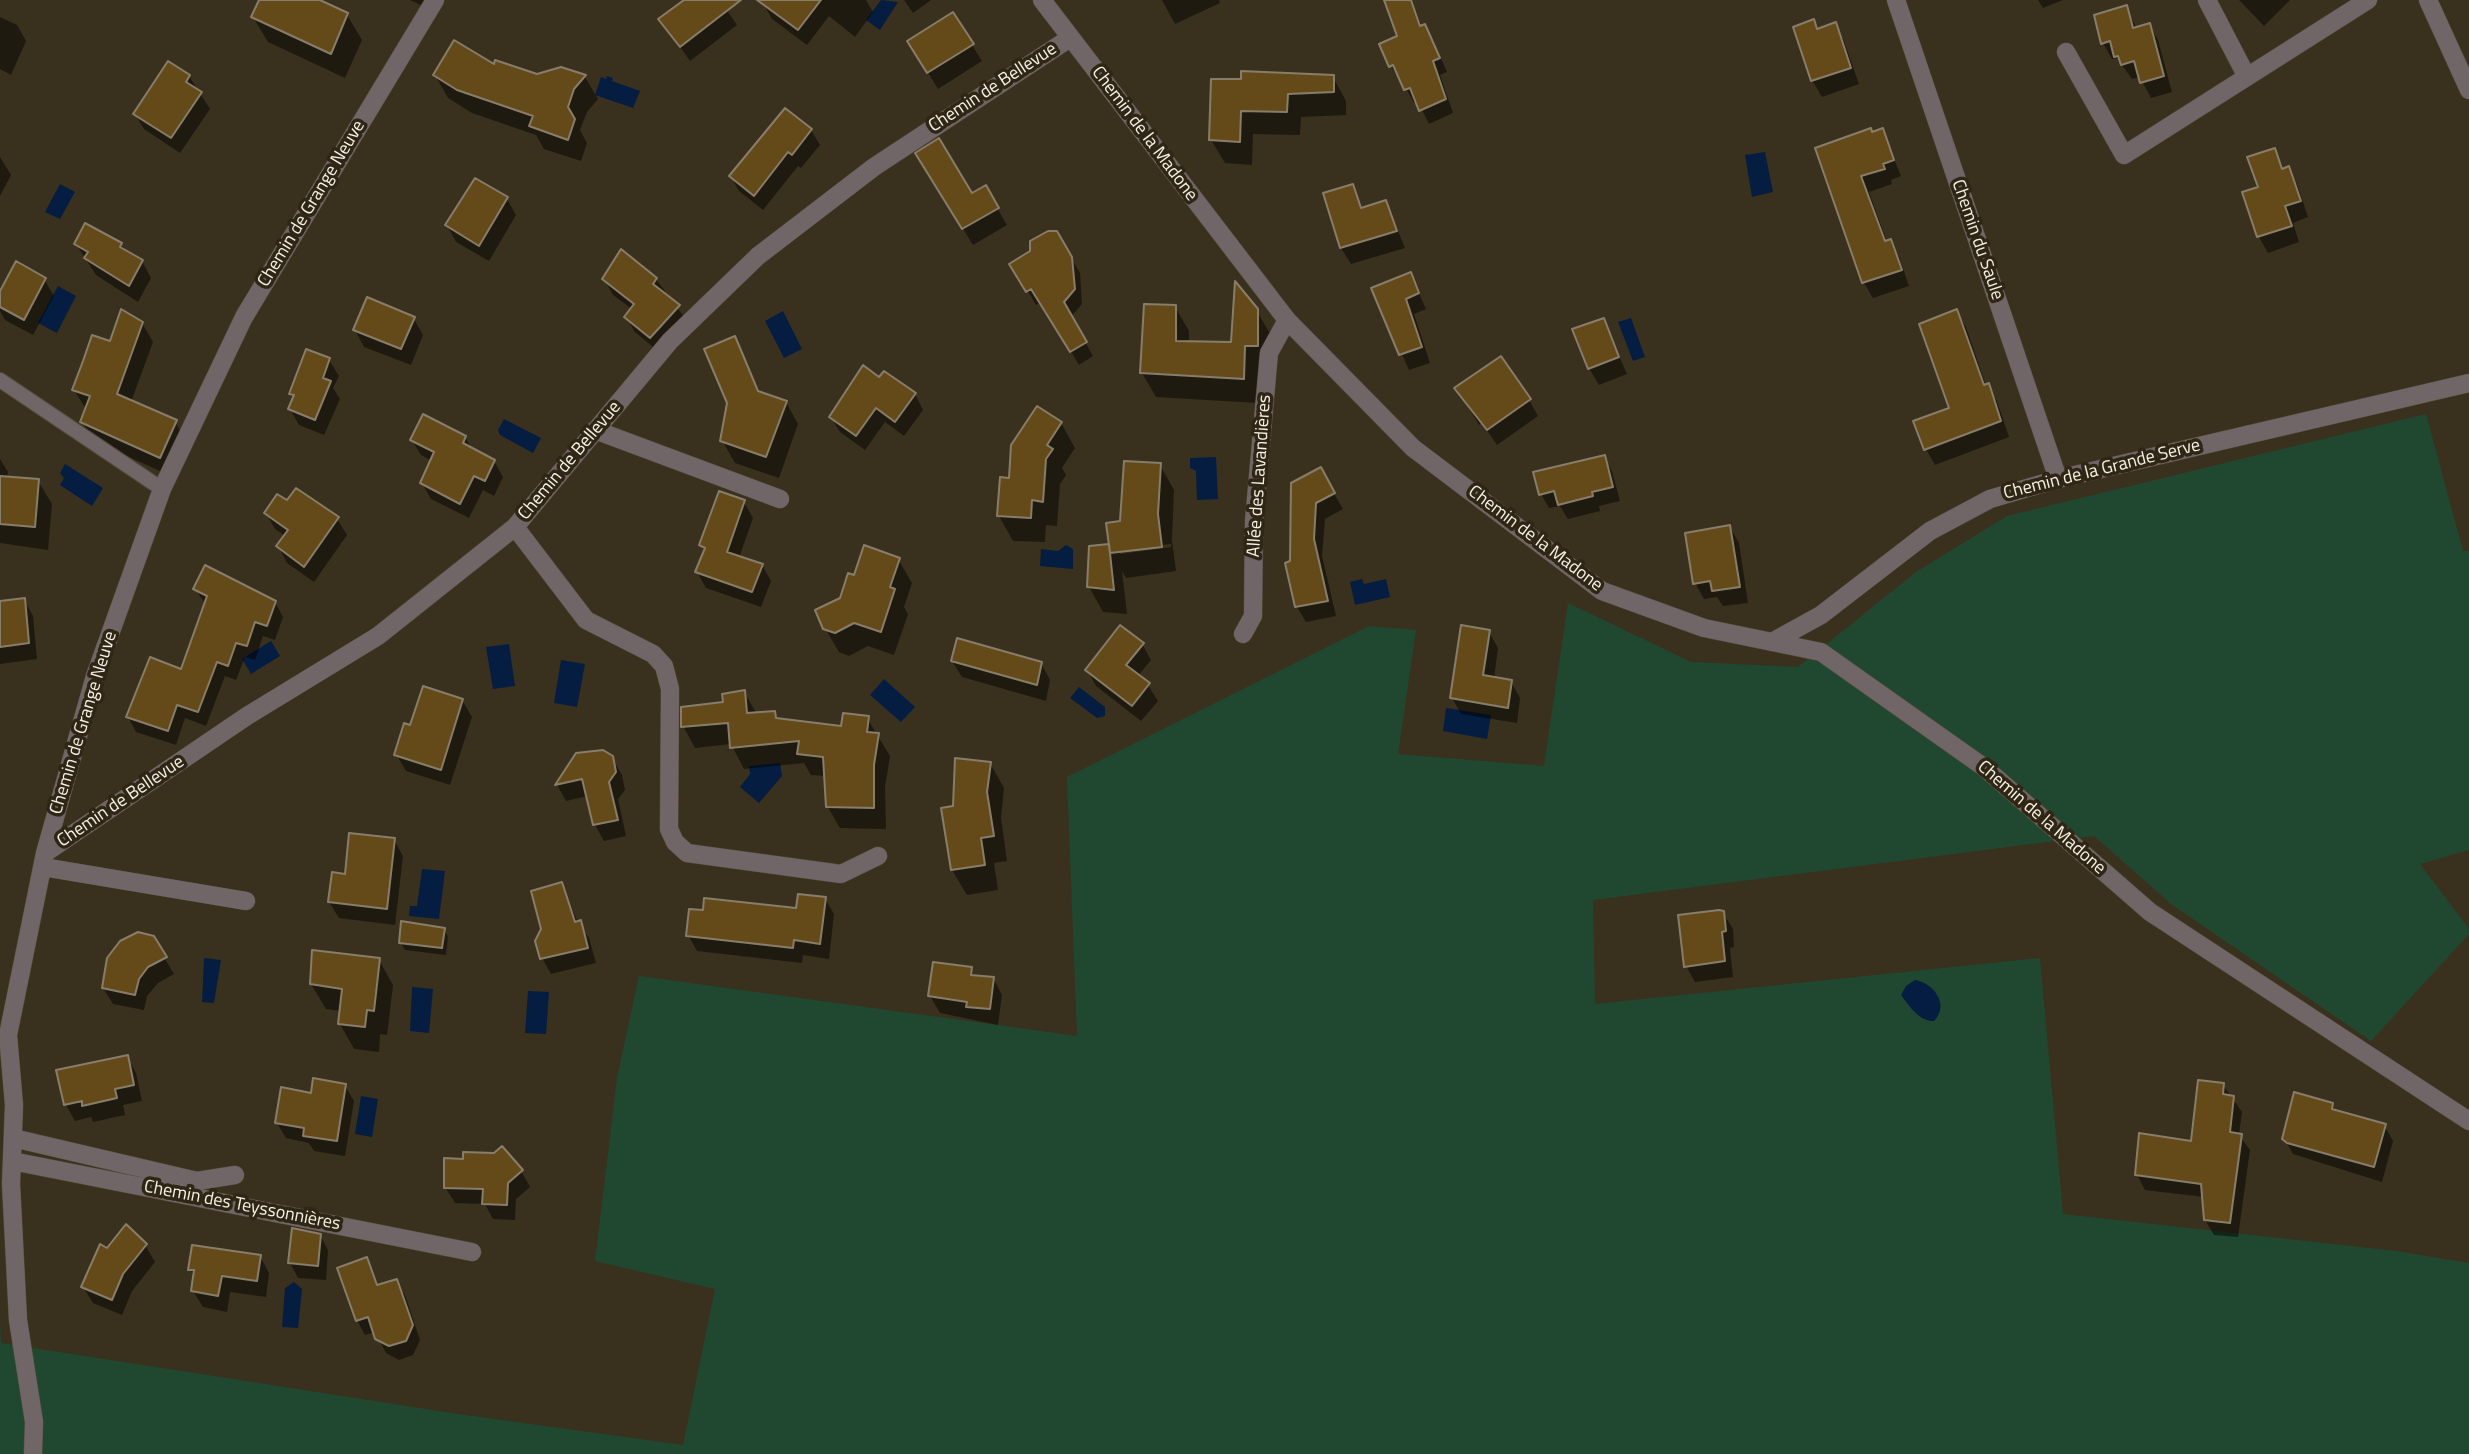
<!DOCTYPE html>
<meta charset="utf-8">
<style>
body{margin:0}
canvas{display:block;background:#39301e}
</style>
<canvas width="2469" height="1454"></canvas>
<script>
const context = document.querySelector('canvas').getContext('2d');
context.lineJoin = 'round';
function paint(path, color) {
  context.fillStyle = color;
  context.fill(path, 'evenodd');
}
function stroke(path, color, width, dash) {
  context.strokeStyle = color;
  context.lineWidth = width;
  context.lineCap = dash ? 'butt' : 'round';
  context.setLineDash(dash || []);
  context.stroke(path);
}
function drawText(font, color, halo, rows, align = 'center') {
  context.font = font + ' "Titillium Web",sans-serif';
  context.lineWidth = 7;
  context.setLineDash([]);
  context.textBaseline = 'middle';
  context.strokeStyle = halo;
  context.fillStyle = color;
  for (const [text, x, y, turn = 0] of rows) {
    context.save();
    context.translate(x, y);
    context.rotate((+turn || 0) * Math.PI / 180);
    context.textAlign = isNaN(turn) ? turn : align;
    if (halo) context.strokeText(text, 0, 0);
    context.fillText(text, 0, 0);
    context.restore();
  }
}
paint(new Path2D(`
 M2426,414L2463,551H2469V850L2420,864L2469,929V934L2371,1041L2171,904L2094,836L1593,900L1595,1004L2040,958L2063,1214L2396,1251L2469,1263V1454H0V1319L1,1343L458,1414L683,1445L715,1289L595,1261L617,1078L639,976L1077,1036L1067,777L1369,626L1416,630L1398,754L1544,766L1568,603L1691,662L1798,667L1916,572L2007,516Z`), '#204830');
paint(new Path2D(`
 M881,0L898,2L880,30L866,20Z
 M607,76L613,78L612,81L640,91L633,108L595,95L601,77L606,79Z
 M1765,152L1773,192L1752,197L1745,155Z
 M60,184L75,192L60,219L45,212Z
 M58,286L76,296L57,333L38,323Z
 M783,311L802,349L784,358L765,321Z
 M1631,318L1645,357L1633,361L1618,322Z
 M504,419L541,438L533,453L500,435L498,430Z
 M1216,457L1218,499L1197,500L1196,471L1190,468V458Z
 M65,464L103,488L92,506L60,485L64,478L60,473Z
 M1066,545L1073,549V569L1040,566L1041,549L1058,551Z
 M1362,579L1364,584L1386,579L1390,597L1355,605L1350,582Z
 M271,641L280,656L251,674L242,659Z
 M509,644L515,686L493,689L486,647Z
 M561,660L585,664L577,707L554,703Z
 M884,679L915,707L901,722L870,695Z
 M1079,687L1105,707V716L1097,718L1070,698Z
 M1446,708L1491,715L1487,739L1443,731Z
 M780,763L782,776L759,803L740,787L750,774L749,766Z
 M422,869L445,871L439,919L409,916L410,906H417Z
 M204,958L221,960L214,1003L202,1002Z
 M1915,980C1934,983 1950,1005 1934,1021C1920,1022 1909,1006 1901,995L1906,986Z
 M412,987L433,989L429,1033L410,1031Z
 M528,991L549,992L546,1034L525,1033Z
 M361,1096L378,1099L372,1137L355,1134Z
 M294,1282L302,1289L298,1328L282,1327L285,1288Z`), '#051d40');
paint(new Path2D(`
 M261,0H315L347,15L362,40L345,78L268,42L253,17Z
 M410,0H426L423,6Z
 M686,0H720L737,25L690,61L661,20Z
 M765,0H866L873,12L855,37L829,16L807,45L772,19L763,3Z
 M904,0H931L913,13Z
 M1162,0H1219L1220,3L1175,24Z
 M1386,0H1412L1422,27L1425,26L1433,40L1447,72L1440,75L1453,113L1429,124L1418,102L1414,103L1401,79L1399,80L1391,66L1399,37Z
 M2038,0H2063L2043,8Z
 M2239,0H2290L2264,26Z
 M2126,8L2137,29L2149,25L2158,40L2172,92L2151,98L2140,77L2132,79L2117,58L2112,59L2103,43Z
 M0,17L17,25L26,41L11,75L0,69Z
 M1813,21L1818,30L1835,24L1844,41L1859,84L1822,97L1812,80Z
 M972,45L982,61L938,89L919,58Z
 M495,67L537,76L561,69L585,77L598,99L587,112L580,130L587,143L581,161L544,149L536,135L472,113L448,98L435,75Z
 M189,76L210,109L180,153L144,129L135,114Z
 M1333,77L1346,101V115L1301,117L1300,135L1253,134L1252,165L1225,163L1211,140L1243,81Z
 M785,110L811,130L820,145L801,168L798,166L763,210L739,191L731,177Z
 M1882,130L1901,176L1891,180L1892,184L1869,192L1887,242L1890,241L1899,257L1909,286L1873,298L1864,283L1817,149Z
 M2274,150L2284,170L2288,168L2297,184L2308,217L2293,223L2299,242L2268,253L2259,237L2244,193L2260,188Z
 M0,157L11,175L0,196Z
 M927,170L971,196L985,187L1007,225L973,245Z
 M1352,186L1363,209L1386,202L1405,248L1351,264L1341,248L1325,195Z
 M507,199L516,215L489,261L456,242L447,225Z
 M1056,233L1080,273L1082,304L1071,317L1093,356L1079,365L1041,302L1036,305L1012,264Z
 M76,244H121L126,252L142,261L151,278L138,302L96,275Z
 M1410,274L1426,309L1414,314L1430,363L1409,370L1373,289Z
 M44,279L54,296L33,335L5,320L0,311V295Z
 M656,279L687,321L659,352L635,332L626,317L632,309L613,295L605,280Z
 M1175,307L1189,331V343L1233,344L1256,310L1271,335V370H1258V403L1156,397L1142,373Z
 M1957,312L1966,327L1986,386L1997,401L2009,437L1935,465L1926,449L1951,409Z
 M414,319L423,335L411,365L364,347L355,330Z
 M1603,320L1627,374L1599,385L1589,368Z
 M142,323L153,342L131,402L175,422L187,441L171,476L94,441L82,422L86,409L74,390L111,343Z
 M734,338L761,394L786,402L798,424L779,478L735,463L722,440Z
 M329,360L339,376L333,388L340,399L324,435L299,425L290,409L294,399L291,393Z
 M880,379L915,394L923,410L904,436L885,422L865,450L840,432L831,417Z
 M1457,389L1529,400L1538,416L1497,445L1482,423L1479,425Z
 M1061,423L1075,448L1062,468L1066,475L1060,484L1057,526L1046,525L1045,542L1013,541L999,516L1011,480Z
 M465,437L472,449L494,461L503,477L494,496L483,490L469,518L431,499L422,483L432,461L421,455L412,440Z
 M1604,457L1612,471L1620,501L1599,506L1600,511L1568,519L1560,506L1549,508L1541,494Z
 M0,459L8,472L7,479L38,481L52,504L48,550L0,543Z
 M1160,465L1174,490L1172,540L1176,571L1126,578L1122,571L1127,614L1103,612L1089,587L1091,547L1112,552L1122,523ZM1171,544V547L1120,554V550Z
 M1320,469L1343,509L1325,519L1322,556L1336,616L1306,622L1297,607L1291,563Z
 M744,502L753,518L739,558L762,565L771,581L761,607L706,588L697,572L705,552L701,545Z
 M287,503L337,519L347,535L314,582L287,563L278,546L285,536L275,529L266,513Z
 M1730,527L1739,543L1748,603L1723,606L1717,597L1704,599L1695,583Z
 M898,559L912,583L904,607L908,614L894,655L868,646L849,656L839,652L825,628L855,577Z
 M195,589L275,602L283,617L275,640L263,636L255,660L245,657L236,680L225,676L206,726L185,718L176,745L136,732L128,717L183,671L206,605Z
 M24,600L33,616L37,659L0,664V603Z
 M1489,632L1498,648L1494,679L1511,682L1520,698L1517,723L1461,714L1452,698Z
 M1142,644L1151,660L1138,676L1148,685L1158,701L1141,721L1096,686L1087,670Z
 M952,661L1041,663L1050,680L1046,701L962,677Z
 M744,692L757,714L775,713L778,720L842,728L867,718L890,756L885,787L886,829L840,828L827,806L826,776L811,775L804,763L744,769L731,744L695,748L683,726Z
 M462,700L472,717L450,785L406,771L396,754L411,728Z
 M577,755L612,758L622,775L625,790L618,799L626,836L604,841L595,825L588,796L566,801L557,785Z
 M990,763L1004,788L1001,818L1007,861L994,863L998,890L967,895L952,870L954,807Z
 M394,840L403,856L395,925L339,918L329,902Z
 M561,884L578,923L589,938L596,963L551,974L542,958Z
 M825,899L834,914L829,959L803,955L802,963L697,951L688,935L798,910Z
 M1723,913L1733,929L1734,947L1730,948L1733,977L1695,982L1686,966Z
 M444,929L448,937L446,955L405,950L400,942Z
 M152,937L174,974L158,983L147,996L144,1010L113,1004L103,988Z
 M379,960L393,985L387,1035L380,1034L379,1052L354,1049L340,1024L341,1011L326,1009L311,984Z
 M970,969L975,977L993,978L1002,995L998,1025L940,1013L930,996Z
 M127,1057L136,1073L142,1101L123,1105L125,1115L93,1122L91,1117L75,1121L66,1105Z
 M2223,1085L2242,1112L2239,1135L2250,1150L2238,1237L2214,1235L2205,1220L2204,1197L2145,1190L2137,1175L2193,1143Z
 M345,1086L354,1101L345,1156L314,1151L309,1143L286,1138L277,1123L313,1095Z
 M2332,1105L2337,1112L2384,1125L2393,1141L2382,1182L2293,1154L2284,1138Z
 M521,1171L530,1187L516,1199L515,1220L493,1219L485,1204L455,1203L445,1187Z
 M320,1235L328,1250L326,1280L298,1278L290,1263Z
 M145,1245L155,1262L132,1291L122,1315L93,1303L83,1287L108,1250Z
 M260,1256L269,1273L266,1297L230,1292L227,1312L203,1307L193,1291L195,1278L190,1269Z
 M367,1260L379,1286L396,1281L405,1295L420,1340L413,1355L399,1360L386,1353L375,1332L365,1335L357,1320Z`), '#0007');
const building = new Path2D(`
 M259,0H320L348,13L331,54L251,17Z
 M684,0H741L680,47L658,19Z
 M757,0H821L798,30Z
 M1384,0H1411L1420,26L1425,24L1440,58L1433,61L1446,99L1419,111L1410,88L1404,90L1393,65L1389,67L1379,44L1397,36Z
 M2127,5L2133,28L2150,23L2164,76L2140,83L2134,61L2121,65L2118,56L2114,57L2110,41L2101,44L2094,15Z
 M953,12L974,44L927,73L907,41Z
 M1814,19L1817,29L1836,22L1851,68L1811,81L1793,27Z
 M454,40L494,64L495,60L537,74L561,67L586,75L574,89L568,107L575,119L568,140L529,126L533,116L457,90L433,75Z
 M168,61L190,75L186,82L202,92L171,138L133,114Z
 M1241,71L1334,75V92L1288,94L1287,112L1241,111L1240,142L1209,140L1211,79H1241Z
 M785,108L812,129L792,155L788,152L754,196L729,176Z
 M1871,128L1872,132L1883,128L1894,160L1883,164L1885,169L1861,176L1885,241L1891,239L1902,270L1862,283L1815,148Z
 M939,138L972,193L986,185L999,208L962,229L915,153Z
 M2275,148L2282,169L2289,166L2301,201L2285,206L2292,226L2257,237L2242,192L2258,187L2247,157Z
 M475,178L508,197L479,246L445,225Z
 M1353,184L1361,208L1386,200L1397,231L1340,248L1323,193Z
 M85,223L122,243L120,247L143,260L129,286L84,258L88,252L74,244Z
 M1048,231H1057L1072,257L1075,289L1064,302L1087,342L1070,352L1031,289L1026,292L1009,264L1030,251V241Z
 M621,249L657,278L653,284L680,305L650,338L624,317L634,304L602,279Z
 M16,261L46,278L24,320L0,307V291Z
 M1411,272L1419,293L1406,299L1422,347L1399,355L1371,288Z
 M1235,281L1258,309V346H1245L1244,379L1140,373L1144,304L1176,305V341L1231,342Z
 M367,297L415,317L401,349L353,330Z
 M121,309L143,322L117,394L177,420L160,458L80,422L90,396L72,390L83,361L92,335L110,341Z
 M1957,309L1984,385L1989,383L2001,421L1924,450L1913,421L1949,408L1919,324Z
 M1604,318L1619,357L1588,369L1572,329Z
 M735,336L758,391L787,401L766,457L720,441L727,403L704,349Z
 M306,349L330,358L323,378L331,381L315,420L288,409L294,395L289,394Z
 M1501,356L1531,399L1487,430L1454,388Z
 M863,365L879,377L884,371L916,393L895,422L876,408L856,436L829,417Z
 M1037,406L1062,422L1047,445L1053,449L1046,459L1043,502L1032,500L1031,518L997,516L1000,477L1009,478L1011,445Z
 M423,414L466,436L463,443L495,460L485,481L474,476L460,504L420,483L434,452L410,440Z
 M1605,455L1613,487L1592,492L1593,496L1558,505L1554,491L1539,495L1533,472Z
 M1124,461L1161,463L1158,514L1162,547L1110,553L1106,523L1120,521Z
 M1321,467L1335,493L1316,503L1314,539L1328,601L1295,607L1285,563L1290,561L1291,483Z
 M0,476L39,479L35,527L0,524Z
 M296,488L339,517L304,567L276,546L288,530L264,513L277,494L287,500Z
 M719,491L745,500L727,552L763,564L752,592L695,572L705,548L699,545Z
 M1730,525L1740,587L1712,591L1710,581L1693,584L1685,533Z
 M1109,544L1114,590L1087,587L1089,546Z
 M864,545L900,558L890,587L895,589L881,632L854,623L835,633L823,629L815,610L840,598L848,573L854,575Z
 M205,565L276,601L267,626L255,622L247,646L236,643L228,666L217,662L198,712L177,705L168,731L126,717L150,657L181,669L207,596L193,589Z
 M25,598L29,643L0,647V601Z
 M1120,625L1144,643L1126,665L1150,683L1132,706L1085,670Z
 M1461,625L1490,630L1483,675L1512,680L1508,708L1450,698Z
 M957,638L1042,662L1037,685L951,661Z
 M423,686L463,699L441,770L394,755L404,723L410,725Z
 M745,690L747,713L775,711L776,718L841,726L843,713L869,716L867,732L879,733L874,765V808L826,807L823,757L797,754L799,741L730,748L728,723L681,727V707L723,702L722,694Z
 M603,750L613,756L616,772L609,782L618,820L593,825L582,779L555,785L576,753Z
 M955,758L991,762L987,792L994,836L981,838L985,865L951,870L941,808L953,806Z
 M349,833L395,838L387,909L328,902L332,872L345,874Z
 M562,882L575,922L581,920L588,948L540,959L535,941L541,929L531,891Z
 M798,894L826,897L820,944L794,940L793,948L686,936L689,909L703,910L704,898L796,908Z
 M1719,910L1724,911L1726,931L1722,932L1725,961L1684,967L1678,915Z
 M401,921L445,928L442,948L399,943Z
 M138,932L154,936L167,957L148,967L139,979L135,995L102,988L107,958L120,941Z
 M312,950L380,958L374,1011L367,1010L365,1027L338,1024L342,989L310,984Z
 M933,962L972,967L971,975L994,977L990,1009L966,1007L967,1002L928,996Z
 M128,1055L134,1085L115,1089L117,1098L82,1106V1101L64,1105L56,1070Z
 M313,1078L346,1084L337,1141L303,1136L304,1128L275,1123L281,1087L311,1093Z
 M2198,1080L2224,1083L2223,1094L2234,1096L2230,1132L2242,1134L2230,1223L2204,1220L2201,1184L2135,1175L2139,1133L2191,1141Z
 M2294,1092L2333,1103L2332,1109L2386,1124L2374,1167L2287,1143L2282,1139Z
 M502,1146L523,1170L508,1183L507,1205L482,1204L483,1189L444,1188V1158L463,1159V1152L494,1153Z
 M126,1224L147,1244L123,1274L112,1300L81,1287L100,1244L107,1248Z
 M292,1228L321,1234L318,1266L288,1263Z
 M192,1245L261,1255L257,1281L222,1276L218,1296L191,1291L194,1270H188Z
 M367,1257L377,1285L397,1279L413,1325L406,1341L389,1346L375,1339L368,1317L356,1321L337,1268Z`);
paint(building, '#634a18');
stroke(building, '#887d6a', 2);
const service = new Path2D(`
 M0,380L162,489`);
const minor = new Path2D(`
 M1042,0L1287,320L1413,448L1602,591L1704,628L1821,652L1985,768L2150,912L2469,1121
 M1896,0L2058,479
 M2207,0L2247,77
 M2428,0L2469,90
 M2066,52L2124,155L2368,0
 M595,430L780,499
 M515,527L586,620L653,654L664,666L670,689L669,829L675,842L687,853L841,874L878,856
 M1243,634L1253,616L1254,521L1269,353L1287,320
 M1772,642L1821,615L1930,531L1990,499L2058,479L2469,383
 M45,853L247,716L378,636L515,527L670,341L758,256L874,167L1070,38
 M43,867L246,901
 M8,1035L14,1105L11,1184L18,1320L34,1422L33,1454
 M0,1039L8,1035L45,853L95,676L162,489L244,317L435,0
 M13,1138L197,1181L235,1175
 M12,1161L472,1252`);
stroke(service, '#544b3a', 16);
stroke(minor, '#544b3a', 19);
stroke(service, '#716667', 14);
stroke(minor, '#716667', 18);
drawText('18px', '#f7f1e6', '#2f2615', [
 ["Chemin de Bellevue",993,88,-33],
 ["Chemin de la Madone",1144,134,53],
 ["Chemin de Grange Neuve",312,204,-59],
 ["Chemin du Saule",1977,240,71],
 ["Chemin de Bellevue",570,461,-50],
 ["Chemin de la Grande Serve",2102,470,-14],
 ["Allée des Lavandières",1260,476,-86],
 ["Chemin de la Madone",1535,539,37],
 ["Chemin de Grange Neuve",84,723,-73],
 ["Chemin de Bellevue",121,802,-34],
 ["Chemin de la Madone",2041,818,41],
 ["Chemin des Teyssonnières",242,1206,11]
]);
</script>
